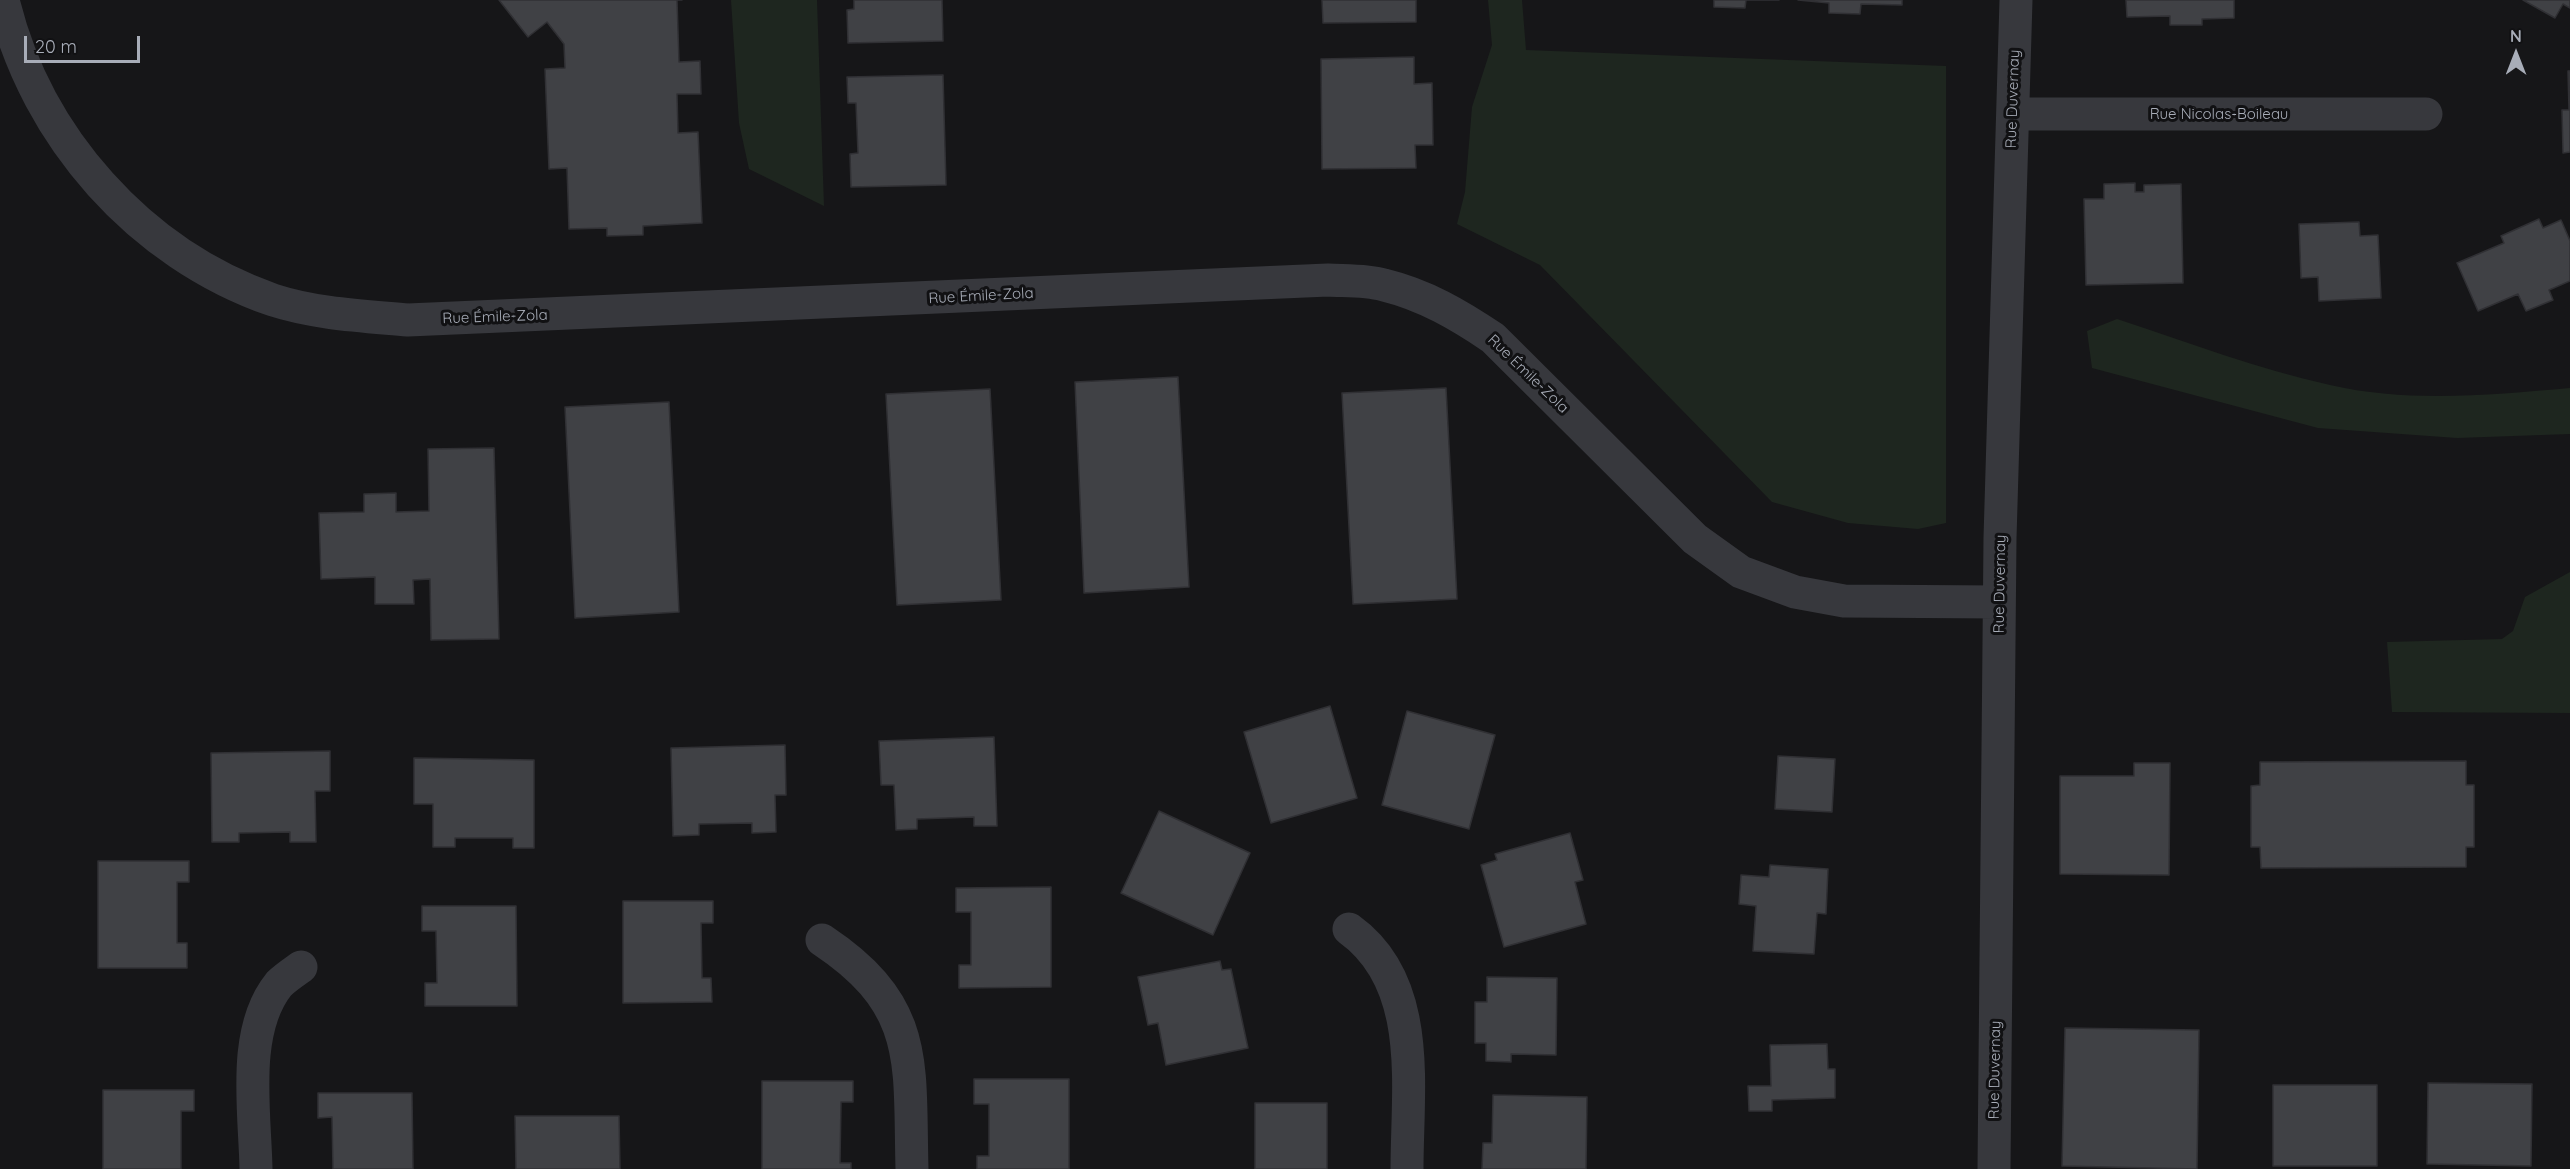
<!DOCTYPE html>
<meta charset="utf-8">
<style>
body{margin:0}
#map{position:relative;width:2570px;height:1169px;overflow:hidden;background:#161618;font-family:Quicksand,sans-serif}
canvas{display:block}
.north{position:absolute;left:2486px;top:24px;width:60px;height:60px;-webkit-text-stroke:4px #111113;paint-order:stroke;rotate:0deg;font-size:16px;font-weight:700;line-height:24px;text-align:center;color:#a8adb8}
.north::after{content:'';display:block;margin:auto;width:21px;height:27px;background:#a8adb8;clip-path:polygon(50% 0,100% 100%,50% 72%,0 100%)}
.scale{position:absolute;left:24px;top:36px;width:116px;height:27px;box-sizing:border-box;border:3px solid #a8adb8;border-top:0;padding-left:8px;font-size:18px;line-height:21px;white-space:nowrap;color:#a8adb8;-webkit-text-stroke:4px #111113;paint-order:stroke}
</style>
<div id="map">
<canvas width="2570" height="1169"></canvas>
<div class="north">N</div>
<div class="scale">20 m</div>
</div>
<script>
const context = document.querySelector('canvas').getContext('2d');
context.lineJoin = 'round';
function paint(path, color) {
  context.fillStyle = color;
  context.fill(path, 'evenodd');
}
function stroke(path, color, width, dash) {
  context.strokeStyle = color;
  context.lineWidth = width;
  context.lineCap = dash ? 'butt' : 'round';
  context.setLineDash(dash || []);
  context.stroke(path);
}
function drawText(font, color, halo, rows, align = 'center') {
  context.font = font + ' Quicksand,sans-serif';
  context.lineWidth = 6;
  context.setLineDash([]);
  context.textBaseline = 'middle';
  context.strokeStyle = halo;
  context.fillStyle = color;
  for (const [text, x, y, turn = 0] of rows) {
    context.save();
    context.translate(x, y);
    context.rotate((+turn || 0) * Math.PI / 180);
    context.textAlign = isNaN(turn) ? turn : align;
    if (halo) context.strokeText(text, 0, 0);
    context.fillText(text, 0, 0);
    context.restore();
  }
}
paint(new Path2D(`
 M731,0H817L824,206L749,169L739,123Z
 M1488,0H1522L1526,50L1946,66V523L1918,529L1848,523L1772,502L1540,265L1457,224L1465,192L1472,107L1492,45Z
 M2117,319C2187,342 2258,369 2330,385C2408,403 2491,395 2570,388V434L2457,438L2318,428L2092,368L2087,331Z
 M2570,572V713L2392,712L2387,642L2502,639L2513,631L2525,597Z`), '#1e261f');
const building = new Path2D(`
 M499,0H682H677L679,62L700,61L701,94H677L678,133L698,132L702,223L643,226V235L607,236V228L569,229L567,168L549,169L545,69L565,68L564,44L547,22L528,37Z
 M854,0H942L943,41L848,43L847,10L854,9Z
 M1322,0H1416V22L1323,23Z
 M1714,0H1779H1746L1745,8L1714,7Z
 M1798,0H1902V5L1861,4L1860,14L1829,13V3Z
 M2126,0H2234V18L2202,19V25H2170V16L2127,17Z
 M2523,0H2570V8L2563,4L2555,18Z
 M1414,57V84L1432,83L1433,145H1415L1416,168L1322,169L1321,59Z
 M2568,71H2570V152L2563,153L2562,110H2569Z
 M943,75L946,185L851,187L850,154L858,153L856,103H848L847,77Z
 M2135,183V192H2144V185L2181,184L2183,283L2086,285L2084,199H2104V184Z
 M2539,219L2543,228L2561,220L2570,241V281L2549,290L2553,300L2526,311L2518,294L2478,311L2457,263L2504,243L2501,236Z
 M2359,222L2360,236L2378,235L2381,298L2319,301L2318,277L2301,278L2299,224Z
 M1178,377L1189,587L1084,593L1075,382Z
 M1446,388L1457,599L1353,604L1342,393Z
 M990,389L1001,600L897,605L886,394Z
 M669,402L679,612L575,618L565,407Z
 M494,448L499,639L431,640L430,579L413,580L414,604H375V577L321,579L319,513L364,512V494L396,493V512L429,511L428,449Z
 M1330,706L1357,798L1271,823L1244,732Z
 M1407,711L1495,735L1469,829L1382,805Z
 M994,737L997,826H974V817L917,819V829L896,830L894,785H881L879,741Z
 M785,745L786,795H775L776,832L752,833V823L699,824V835L673,836L671,748Z
 M330,751V791H315L316,842H290V832L239,833V842H212L211,753Z
 M1778,756L1835,759L1832,812L1775,809Z
 M414,758L534,760V848H513V838H455V847H433V804H414Z
 M2466,761V785H2474V847H2466V867L2261,868L2260,847H2251V786L2260,785V762Z
 M2134,763H2170L2169,875L2060,874V776H2134Z
 M1159,811L1250,853L1213,935L1121,893Z
 M1570,833L1583,880L1575,882L1586,924L1504,947L1481,865L1497,860L1495,854Z
 M98,861H189V882H177V943H187V968H98Z
 M1770,865L1828,869L1826,914L1817,913L1814,954L1753,951L1756,906L1739,904L1741,875L1769,877Z
 M1051,887V987L959,988V965H971V912H956V888Z
 M623,901H713V923H701L702,978H711L712,1002L623,1003Z
 M422,906H516L517,1006H425V983H437L436,931H422Z
 M1220,961L1222,970L1231,969L1248,1048L1166,1065L1158,1023L1148,1025L1138,977Z
 M1487,977L1557,978L1556,1055L1511,1054V1062L1486,1061V1043H1475V1002H1487Z
 M2065,1028L2199,1030L2197,1169L2062,1166Z
 M1827,1044L1828,1069H1835V1098L1772,1100V1111H1749L1748,1086H1771L1770,1045Z
 M974,1079H1069V1169H977V1156H989V1104H974Z
 M762,1081H853V1102H841L840,1163H851V1169H762Z
 M2428,1083L2532,1084L2531,1166L2427,1164Z
 M2273,1085H2377V1166H2273Z
 M103,1090H194V1111H181V1169H103Z
 M318,1093H412L413,1169H333L332,1117L318,1118Z
 M1493,1095L1587,1097L1586,1169H1482L1483,1143H1492Z
 M1255,1103H1327V1169H1255Z
 M515,1116H619L620,1169H516Z`);
paint(building, '#404145');
stroke(building, '#303034', 1.5);
stroke(new Path2D(`
 M3,0C36,137 140,254 273,300C316,314 364,316 408,320L1328,280C1346,281 1367,280 1384,285C1425,295 1459,315 1493,338L1695,539L1741,572L1795,592L1844,601L1999,602
 M2013,114H2426
 M1349,929C1424,983 1407,1087 1407,1169
 M822,940C921,1006 909,1062 912,1169
 M256,1169C255,1112 241,1031 279,984C285,978 294,972 301,967
 M1994,1169L2000,538L2016,0`), '#37383d', 33);
drawText('15px', '#a8adb8', '#111113', [
 ["Rue Duvernay",2013,99,-88],
 ["Rue Nicolas-Boileau",2219,114],
 ["Rue Émile-Zola",981,296,-3],
 ["Rue Émile-Zola",495,317,-2],
 ["Rue Émile-Zola",1528,374,44],
 ["Rue Duvernay",2000,584,-89],
 ["Rue Duvernay",1995,1070,-89]
]);
</script>
